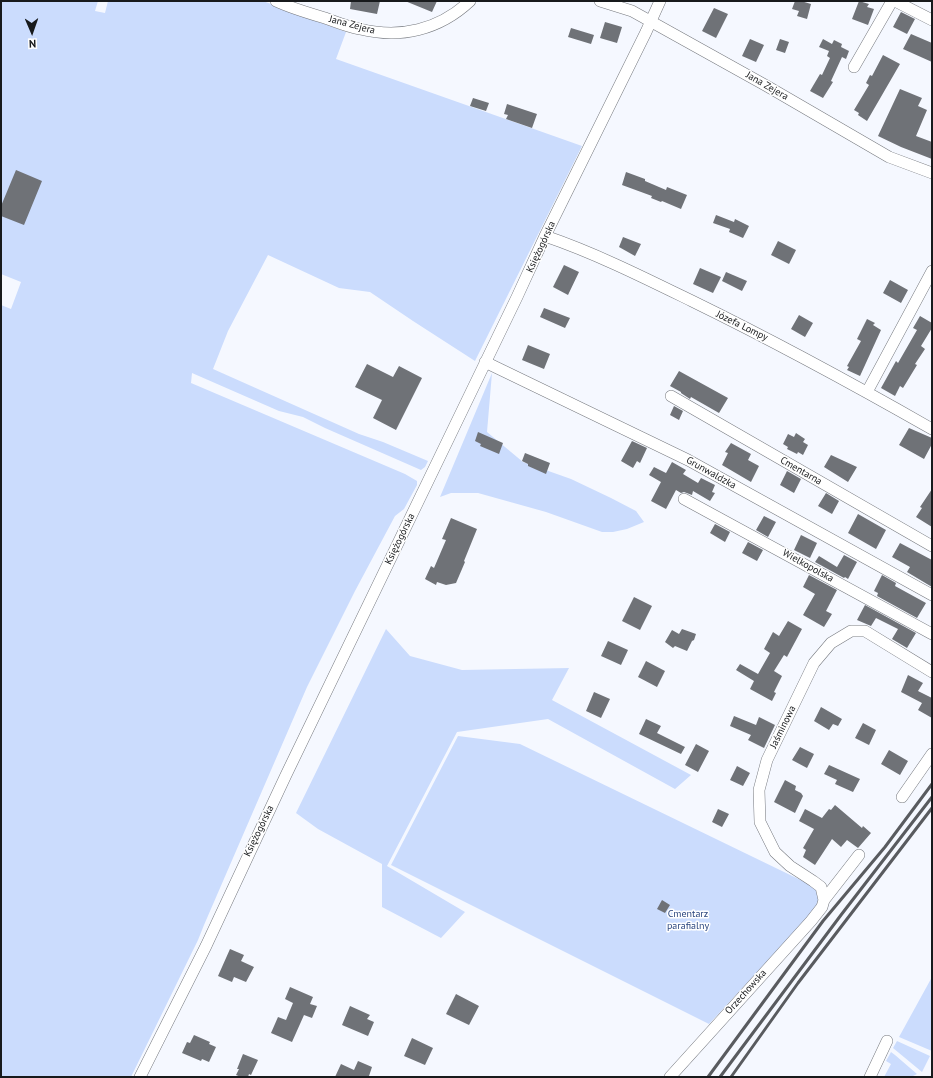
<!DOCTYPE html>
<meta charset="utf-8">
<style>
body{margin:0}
#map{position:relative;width:933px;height:1078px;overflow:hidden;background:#f5f8ff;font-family:"PT Sans",sans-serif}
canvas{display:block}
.frame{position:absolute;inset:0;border:2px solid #181a1c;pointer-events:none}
.north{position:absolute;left:12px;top:12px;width:40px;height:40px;-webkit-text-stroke:3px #fff;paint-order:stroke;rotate:178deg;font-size:11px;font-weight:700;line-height:16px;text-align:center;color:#181a1c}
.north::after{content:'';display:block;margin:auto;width:14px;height:18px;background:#181a1c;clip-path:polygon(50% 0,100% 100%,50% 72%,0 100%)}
</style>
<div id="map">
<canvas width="933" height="1078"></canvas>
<div class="frame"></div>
<div class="north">N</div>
</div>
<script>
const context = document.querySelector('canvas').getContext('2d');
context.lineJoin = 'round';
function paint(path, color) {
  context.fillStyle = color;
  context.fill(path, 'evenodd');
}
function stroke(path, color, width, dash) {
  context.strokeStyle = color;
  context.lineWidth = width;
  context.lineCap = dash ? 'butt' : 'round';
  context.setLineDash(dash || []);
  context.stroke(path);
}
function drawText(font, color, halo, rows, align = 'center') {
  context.font = font + ' "PT Sans",sans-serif';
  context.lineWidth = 3;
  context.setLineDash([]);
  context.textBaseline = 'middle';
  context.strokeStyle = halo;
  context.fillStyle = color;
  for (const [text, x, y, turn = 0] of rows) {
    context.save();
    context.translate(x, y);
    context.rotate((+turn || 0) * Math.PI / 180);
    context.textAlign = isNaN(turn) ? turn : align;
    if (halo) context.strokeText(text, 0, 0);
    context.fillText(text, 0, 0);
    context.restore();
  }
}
paint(new Path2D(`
 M1,1H98L95,11L105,13L108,1H263L346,32L336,59L582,146L475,361L413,321L370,292L339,288L268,255L228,331L213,369L359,434L383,442L428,461L425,467L421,470L325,428L303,417L279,411L192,373L191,383L405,474L417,481V485L404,509L395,516L355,591L307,687L204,925L198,940L131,1077H1V305L11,309L21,282L1,274Z
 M492,373L487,432L523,462L571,479L611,498L636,511L644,522L627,529L613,532H602L546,512L478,493H451L440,497Z
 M386,629L410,656L462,670L569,668L552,700L691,775L675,789L548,719L457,732L387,866L465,912L441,938L382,907V864L318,829L296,813Z
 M458,736L520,744L815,887L821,903L709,1024L391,865Z
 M932,977V1051L899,1037Z
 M897,1041L930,1056L922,1072L893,1048Z
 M891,1052L895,1055L917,1074L911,1077H884L891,1064L886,1061Z`), '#cbdcfd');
paint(new Path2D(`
 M351,1H380L377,14L350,9Z
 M405,1H437L432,12Z
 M795,1H801L811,4L807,19L797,16L799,11L792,9Z
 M859,1L869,4L867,7L874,9L868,25L852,19Z
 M714,8L728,14L716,38L702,31Z
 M901,12L915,19L907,34L893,27Z
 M605,22L622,27L617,43L600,38Z
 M571,28L594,35L591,44L568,37Z
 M911,34L932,43V62L903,49Z
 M750,39L764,45L756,62L742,56Z
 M780,39L789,42L785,53L776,50Z
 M823,39L832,44L834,40L842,44L841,47L849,51L846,59L842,57L831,81L833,82L823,98L810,91L820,74L822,75L830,58L827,56L829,51L819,47Z
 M883,55L900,64L867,121L858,115L859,113L854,110L869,85L866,83L870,75L872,76Z
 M900,89L922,98L918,106L927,110L916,136L932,142V159L901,147L878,136Z
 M473,98L489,103L486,111L470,106Z
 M507,104L537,114L532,128L506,119L508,115L504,114Z
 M16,170L42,181L24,225L1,216V206Z
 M626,172L645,179V181L666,190L667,187L687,195L681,209L662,201L661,202L651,198L652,196L622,185Z
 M716,215L734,222L735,219L749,226L743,238L729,232L730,229L713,223Z
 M623,237L641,244L635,256L619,247Z
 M778,241L796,250L789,264L771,255Z
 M564,265L579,272L568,295L553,287Z
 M700,268L721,277L713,293L693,284Z
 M726,272L747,281L742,291L722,281Z
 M890,280L908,290L901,303L883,293Z
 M544,308L570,318L565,328L540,317Z
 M799,315L813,323L805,337L791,329Z
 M920,316L932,323V328L921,346L925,349L915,364L917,365L903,388L900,386L895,396L881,388L896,361L898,363L917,330L913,328Z
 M867,319L875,323L873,325L881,330L860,376L847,370L849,367L847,366L861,341L857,339Z
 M528,345L550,354L544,369L522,360Z
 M367,364L393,377L399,366L422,378L396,430L373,418L382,400L355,387Z
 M679,371L728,398L719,413L691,397L690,399L681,393V392L670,386Z
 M674,406L683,411L679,420L670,415Z
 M909,428L932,438V444L924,459L899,445Z
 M478,432L503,443L499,454L480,446L481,444L475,441Z
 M796,433L805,439L803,442L808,445L803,455L798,452L797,454L787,449L788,447L783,444L788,434L794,437Z
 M632,441L647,448L640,463L637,461L633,468L621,461Z
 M731,443L751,454L748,460L759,466L751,482L722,465L728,453L725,452Z
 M525,453L550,463L546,474L528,466V464L522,461Z
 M831,455L857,467L848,482L824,467Z
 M672,462L686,470L683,474L698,483L701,478L715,485L712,492L715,493L710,501L693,491L692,495L684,492L681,493L676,490L666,509L651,501L661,482L649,475L654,467L666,473Z
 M787,471L801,479L794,493L780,485Z
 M932,489V527L916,517L922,508L920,507Z
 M826,493L839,501L832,514L818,506Z
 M858,514L886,530L876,549L848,533Z
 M764,516L776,522L768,537L756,530Z
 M451,518L477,529L464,561L465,562L456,583L446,585L437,582L436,585L425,579L431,566L434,568L446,540L442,539Z
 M715,524L730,532L725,542L710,533Z
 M801,535L817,543L810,558L794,550Z
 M748,542L763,550L757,561L742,553Z
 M900,543L932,560V587L907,572L910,567L892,557Z
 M844,555L857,562L848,579L845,577L844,578L815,562L819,556L837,567Z
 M809,575L837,590L826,611L832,614L824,627L803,615L815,594L803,587Z
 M882,575L896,583L895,586L926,603L917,618L877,596L878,593L874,591Z
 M634,597L652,606L640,630L622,621Z
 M865,605L916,633L907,648L892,639L898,629L876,618L871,626L857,620Z
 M788,621L802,629L788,655L787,657L784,655L774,671L782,676L774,692L776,693L772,701L750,689L754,681L736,670L740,664L758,674L770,653L764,649L773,632L779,636Z
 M682,629L696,634L694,640L692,641L687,651L675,646L673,648L665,642L672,630L679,634Z
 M608,641L628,650L621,665L601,656Z
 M646,661L665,671L657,687L638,677Z
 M908,675L923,683L918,691L932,698V718L918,710L922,703L901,692Z
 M594,692L610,699L601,718L586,711Z
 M821,707L842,719L838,726L833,724L829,730L814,721Z
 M734,716L756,725L759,717L775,725L764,748L748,740L751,735L730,726Z
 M646,719L661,726L657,733L685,747L681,754L639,734Z
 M863,723L876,730L869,745L855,738Z
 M696,744L709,751L698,772L685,765Z
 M800,747L814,754L807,768L792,760Z
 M889,750L908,761L900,775L881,764Z
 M829,765L860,779L853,792L835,784L837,780L824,774Z
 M737,766L750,773L743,786L730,780Z
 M785,780L796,786L795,790L801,793L803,796L795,813L774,802Z
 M835,805L862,828L863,826L871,833L858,848L847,840L841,847L832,839L815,865L803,857L806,850L803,848L814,829L799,821L805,809L822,818L829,809L831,810Z
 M718,809L729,814L722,827L712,822Z
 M662,900L670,905L665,913L657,909Z
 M230,949L244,955L241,961L254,967L246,982L234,977L232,982L218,976Z
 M290,987L313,997L310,1004L317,1006L312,1018L304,1015L292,1042L271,1033L278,1017L286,1020L293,1003L285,999Z
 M456,994L479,1006L469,1025L446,1014Z
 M350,1006L370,1015L367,1019L374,1022L368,1036L342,1025Z
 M194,1035L210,1042L209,1044L216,1047L209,1062L202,1059L201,1061L182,1053L187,1042L190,1043Z
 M412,1038L433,1048L425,1065L404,1056Z
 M243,1054L258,1060L251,1075L249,1074L248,1077H241L236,1075L239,1069H237Z
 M358,1061L372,1067L369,1076L370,1077H335L341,1064L354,1070Z`), '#6f7277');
const minor = new Path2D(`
 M276,1C291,8 308,13 325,18C336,22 348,27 360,29C400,39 439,30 470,1
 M600,1L632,11L765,85L889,157L932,173
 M895,1L932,20
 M854,67L892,1
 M545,236C595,253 645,278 692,301C774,341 853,384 932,429
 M485,362L688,460L932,595
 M867,392L932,271
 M671,396L932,546
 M684,499L932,634
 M902,797L932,754
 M824,900L859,855
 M140,1077L206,946L286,775L517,297L545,236L646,32L660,1
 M670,1077L811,921L822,907L824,900L821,887L813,881L790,866L775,852L760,822L759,790L767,760L814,663L831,643L851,631H865L932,672
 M870,1077L887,1041`);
stroke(minor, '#75787e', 12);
stroke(minor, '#fff', 11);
stroke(new Path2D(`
 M708,1077L823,921L885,847L932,784
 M720,1077L841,915L932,797
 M731,1077L798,983L932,808`), '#595b5f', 3);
drawText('10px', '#181a1c', '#fff', [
 ["Jana Zejera",352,25,15],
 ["Jana Zejera",767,86,30],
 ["Księżogórska",541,247,-65],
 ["Józefa Lompy",742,326,26],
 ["Cmentarna",801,471,30],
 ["Grunwaldzka",711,473,29],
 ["Księżogórska",400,539,-64],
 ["Wielkopolska",808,566,29],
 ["Jaśminowa",783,727,-64],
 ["Księżogórska",259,831,-64],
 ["Orzechowska",746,992,-48]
]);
drawText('10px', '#2b467e', '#fff', [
 ["Cmentarz",688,914],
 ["parafialny",688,926]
]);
</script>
